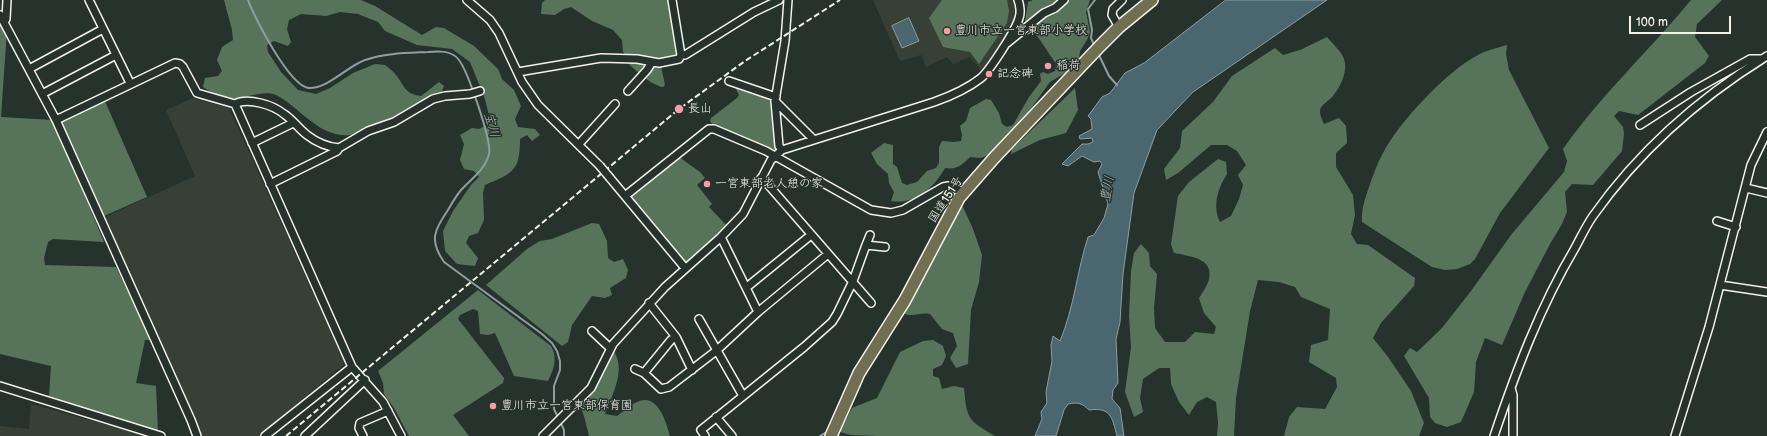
<!DOCTYPE html>
<meta charset="utf-8">
<style>
body{margin:0}
#map{position:relative;width:1767px;height:436px;overflow:hidden;background:#26332d;font-family:"Balsamiq Sans",sans-serif}
canvas{display:block}
.scale{position:absolute;left:1629px;top:16px;width:102px;height:18px;box-sizing:border-box;border:2px solid #f4f1e8;border-top:0;padding-left:5px;font-size:12px;line-height:14px;white-space:nowrap;color:#f4f1e8;-webkit-text-stroke:3px #26332d;paint-order:stroke}
</style>
<div id="map">
<canvas width="1767" height="436"></canvas>
<div class="scale">100 m</div>
</div>
<script>
const context = document.querySelector('canvas').getContext('2d');
context.lineJoin = 'round';
function paint(path, color) {
  context.fillStyle = color;
  context.fill(path, 'evenodd');
}
function stroke(path, color, width, dash) {
  context.strokeStyle = color;
  context.lineWidth = width;
  context.lineCap = dash ? 'butt' : 'round';
  context.setLineDash(dash || []);
  context.stroke(path);
}
function drawText(font, color, halo, rows, align = 'center') {
  context.font = font + ' "Balsamiq Sans","Klee One",sans-serif';
  context.lineWidth = 3;
  context.setLineDash([]);
  context.textBaseline = 'middle';
  context.strokeStyle = halo;
  context.fillStyle = color;
  for (const [text, x, y, turn = 0] of rows) {
    context.save();
    context.translate(x, y);
    context.rotate((+turn || 0) * Math.PI / 180);
    context.textAlign = isNaN(turn) ? turn : align;
    if (halo) context.strokeText(text, 0, 0);
    context.fillText(text, 0, 0);
    context.restore();
  }
}
paint(new Path2D(`
 M873,0H1014L1016,12L1014,21L984,70H981L970,57L953,64L947,57L926,67L921,55L900,61Z
 M193,98L229,108L344,361L343,365L259,436H199L193,417L105,217L195,176L166,110Z
 M31,404L148,436H0V426L29,429Z`), '#374036');
paint(new Path2D(`
 M224,0H361L375,6L422,35L436,27L444,28L474,46L498,69L502,79L514,90L521,106L515,119L518,127L535,129L540,135L532,141L527,135L520,139C520,171 513,173 485,185L483,193L484,220L478,233L469,236L466,243L478,258L475,266L457,264L445,251L443,231L453,211L471,185L479,177L474,171L464,169L460,160L464,144L460,135L472,128L479,129L489,124V115L484,96L470,62L452,49L417,45L385,31L378,22L358,14L340,12L326,16L301,14L289,20L287,29L291,42L288,46L274,41L267,45L268,52L281,72L298,90L316,94L330,88L353,73L375,64L385,65C389,68 394,72 397,76C405,88 406,94 421,96L439,82L444,86L441,93L423,100L404,113L350,135C319,138 301,108 276,95C265,90 247,98 234,98C223,98 212,93 203,87L205,78L218,76L222,71L217,60L222,47L233,40L232,30Z
 M545,0H667L676,37L678,53C664,68 643,58 626,55L623,52L622,40L613,30L592,21L571,7L564,9L555,15L541,14L542,3Z
 M942,0H1007L1009,11L1007,23L979,64L970,52L943,47L929,18Z
 M1033,0H1090L1086,12L1090,32L1087,40L1080,51L1079,58L1065,73L1050,82L1025,117L990,155L980,158L970,157C962,165 957,170 945,168C934,188 915,205 891,201L894,192L889,183L888,174L877,164L871,153L884,143L893,145V164L897,167L902,183L907,185L917,182L927,171L936,168L939,163V147L942,141L953,142L961,141L962,135L960,126L966,121L970,108L986,99L991,100L999,113L1002,124L1007,127L1013,125L1029,97L1041,81L1040,74L1043,72L1048,74L1055,71L1056,64L1040,40L1025,21L1028,2Z
 M1691,0H1722L1697,24L1695,37L1709,56L1705,63L1638,115L1619,111L1614,116L1623,127L1624,134L1622,151L1593,185L1572,184L1565,192L1567,212L1562,224L1550,244L1525,292L1502,345L1485,338L1476,362L1474,392L1461,422L1447,427L1435,423L1430,417L1429,398L1404,356L1410,348L1417,352L1442,328L1471,291L1511,235L1564,172L1567,161L1563,149C1601,95 1649,51 1691,0Z
 M0,19L7,29L1,117L53,120L104,242L53,239L48,242L44,258L45,265L116,267L151,340H145L136,383L156,386L158,432L49,396L51,366L0,354Z
 M1327,37C1332,43 1342,52 1344,59C1348,71 1341,86 1333,96C1323,107 1315,105 1324,124L1339,118L1346,126L1347,143L1336,153V167L1353,195L1355,215L1351,234L1357,244L1368,245L1415,278L1414,286L1381,323L1373,338L1388,357L1411,391L1424,423L1419,436H1284L1289,417L1297,407L1325,409L1337,387L1336,378L1309,362L1311,345L1328,340L1330,309L1301,297L1295,287L1279,282L1258,280L1250,311L1236,398L1234,436H1217L1218,423L1216,402L1207,397L1197,402L1189,415L1179,402L1171,384L1170,368H1159L1143,379L1140,398L1143,412L1134,417L1125,392L1131,347L1129,316L1131,271L1134,253L1141,244L1149,253L1150,266L1157,274L1154,308L1155,328L1165,342H1185L1195,332L1214,334L1216,327L1204,313L1199,298C1202,293 1208,285 1209,279C1214,258 1189,256 1174,253L1171,244L1178,196L1189,182L1218,159L1226,162L1227,174C1218,188 1212,206 1220,222L1231,216L1239,199L1243,185L1238,175L1246,165L1237,151L1227,145H1211L1178,173L1166,180L1164,169L1180,148L1182,131L1213,102L1232,76L1275,48L1283,55L1300,50Z
 M1507,45L1506,54L1509,70L1549,148L1500,213L1475,259L1470,264L1457,269L1445,270L1432,267L1362,222C1361,209 1365,199 1369,187C1373,175 1377,164 1383,153C1399,122 1447,71 1478,55C1487,50 1497,48 1507,45Z
 M630,60L661,66L665,85L663,87C653,86 636,71 629,64L628,63Z
 M738,87L772,99L778,148L775,153L713,125L710,121L711,118L737,98L739,95L736,89Z
 M1075,88L1078,110L1066,133L1040,140L1011,154L1012,149Z
 M104,99L147,197L104,216L61,121Z
 M679,157L700,172L705,178L697,185L712,204L709,207L727,226L685,264L630,198V196Z
 M956,205L963,207L973,229L982,255L979,282L971,310L968,364L956,368L950,358L957,346L953,333L942,329L930,314C918,312 913,318 902,313Z
 M592,223L599,224L607,241L608,258L614,262L623,259L628,270L626,278L610,288L612,295L605,298L592,296L572,325L568,342L562,346L486,285L527,249L540,241L552,239Z
 M478,290L551,346C558,358 554,369 548,381L514,376L495,333L488,335L480,334L478,311L473,309L460,315L458,319L504,378L503,383L453,415L469,436H409L394,408L384,394L383,383L378,371Z
 M933,340L943,346L946,356L942,365L933,369V376L939,378L942,389L954,386L964,388C967,420 968,420 995,436H877L851,435L840,432L852,408L877,398L900,352L923,341Z
 M613,350C627,369 612,395 605,414L617,416C623,412 628,406 635,403C657,390 666,421 670,436H589L584,416L579,403Z`), '#57745b');
const water = new Path2D(`
 M1226,0H1327L1193,92L1157,130L1134,193L1123,274L1120,322L1116,339L1118,383L1113,390L1112,399L1120,408L1124,436H1117C1112,417 1111,407 1089,410C1082,403 1078,402 1068,404L1064,410L1056,436H1035L1042,419L1041,412L1047,403L1046,392L1052,361L1051,345L1053,336L1060,341C1074,308 1077,271 1088,237L1094,235L1104,218L1108,204L1098,172L1102,164L1100,161L1094,162L1082,156L1068,166L1062,164L1082,144H1088L1093,142L1092,138L1080,139L1079,136L1092,129L1091,119L1088,116L1102,97L1110,93L1125,73L1144,63Z
 M909,18L919,41L902,48L892,26Z`);
paint(water, '#4a6770');
stroke(water, '#8e9ea0', 1);
stroke(new Path2D(`
 M248,0C254,17 290,87 309,88C329,88 346,67 365,60C385,53 408,53 428,52C438,51 452,50 459,60C468,72 492,141 489,154C485,170 471,179 461,190C456,196 452,203 448,210C434,230 429,241 444,262L542,334L552,343L557,351L560,361V370L554,386V409L564,430V436
 M1094,45L1091,38L1092,30L1088,9L1095,0
 M1098,53L1109,76L1117,85
 M820,436L825,433H827`), '#8e9ea0', 2);
const minor = new Path2D(`
 M89,0L130,83
 M467,0L490,20L499,33L522,82L538,105L600,166
 M672,0L681,55
 M0,15L56,120L191,420L197,436
 M4,22L6,19L7,0
 M1119,27L1112,15L1113,9L1122,0
 M1007,43L1044,13L1055,8L1064,0
 M29,69L103,29
 M518,72L601,58L637,59L659,63L679,59L681,55H685L754,12L779,0
 M729,81L776,97
 M628,91L647,70L652,62
 M42,94L116,55
 M775,101L813,139
 M235,104C248,97 273,105 284,114C293,120 299,129 307,135C316,142 328,147 339,148
 M56,120L175,63L180,64L183,67L197,93L235,104L352,367
 M1640,125L1691,92L1750,59H1761
 M252,143L293,123
 M579,144L615,104
 M782,150L779,146L775,101L785,41L788,0
 M610,178L625,196L709,129H714L766,151L871,210L891,213L903,210L943,187L948,186L964,192
 M761,178L764,180L871,303
 M270,184L337,151L339,148L368,131L394,122L433,99L445,96L470,94L480,91
 M1746,188L1767,193
 M625,196L685,268
 M1717,221L1736,227
 M870,235L866,245L885,247
 M721,237L758,312
 M1720,285L1767,292
 M747,287L811,235
 M649,303L676,337L692,370
 M699,319L743,396
 M592,331L610,348
 M635,369L644,373L661,389L669,387L716,351L758,312L828,254
 M644,373L671,340L676,337
 M0,386L161,436
 M1511,388L1513,395V436
 M716,417L732,436
 M265,436L352,367L383,402L401,436
 M305,436L365,380
 M363,436L359,428L360,423L388,411
 M543,436L591,388L613,344L665,287L721,237L743,214L771,160L782,150L934,102C951,96 967,89 981,78C990,70 1016,30 1019,18C1021,13 1020,5 1018,0
 M705,436L701,430L804,347L832,322L837,314L853,281L866,245
 M1494,436C1516,371 1540,307 1575,248C1581,237 1586,226 1593,216C1639,151 1699,98 1767,56
 M1675,436L1709,327L1751,165L1767,132`);
const highway = new Path2D(`
 M831,436L859,373L905,300L959,198L994,158L1100,46L1119,27L1152,0`);
stroke(minor, '#f4f1e8', 10);
stroke(highway, '#f4f1e8', 14);
stroke(minor, '#26332d', 7);
stroke(highway, '#706f52', 11);
stroke(new Path2D(`
 M286,436L679,109L745,61L840,0`), '#f4f1e8', 2, [6, 3]);
const minorBridge = new Path2D(`
 M600,166L610,178`);
stroke(minorBridge, '#f4f1e8', 10, []);
stroke(minorBridge, '#26332d', 7);
for (const [x, y, r, color] of [
 [947,31,4,"#ff9aa2"],
 [1048,66,4,"#ff9aa2"],
 [989,74,4,"#ff9aa2"],
 [679,109,5,"#ff9aa2"],
 [707,184,4,"#ff9aa2"],
 [493,406,4,"#ff9aa2"]
]) {
  const dot = new Path2D();
  dot.arc(x, y, r, 0, 2 * Math.PI);
  context.fillStyle = color;
  context.fill(dot);
  stroke(dot, '#26332d', 1.5);
}
drawText('12px', '#f4f1e8', '#26332d', [
 ["豊川市立一宮東部小学校",955,31],
 ["稲荷",1056,66],
 ["記念碑",997,74],
 ["長山",688,109],
 ["一宮東部老人憩の家",715,184],
 ["豊川市立一宮東部保育園",501,406]
], 'left');
drawText('12px', '#f4f1e8', '#26332d', [
 ["国道151号",946,200,-57]
]);
drawText('italic 13px', '#b0bab8', '#26332d', [
 ["宝川",491,125,74],
 ["豊川",1108,189,-79]
]);
</script>
